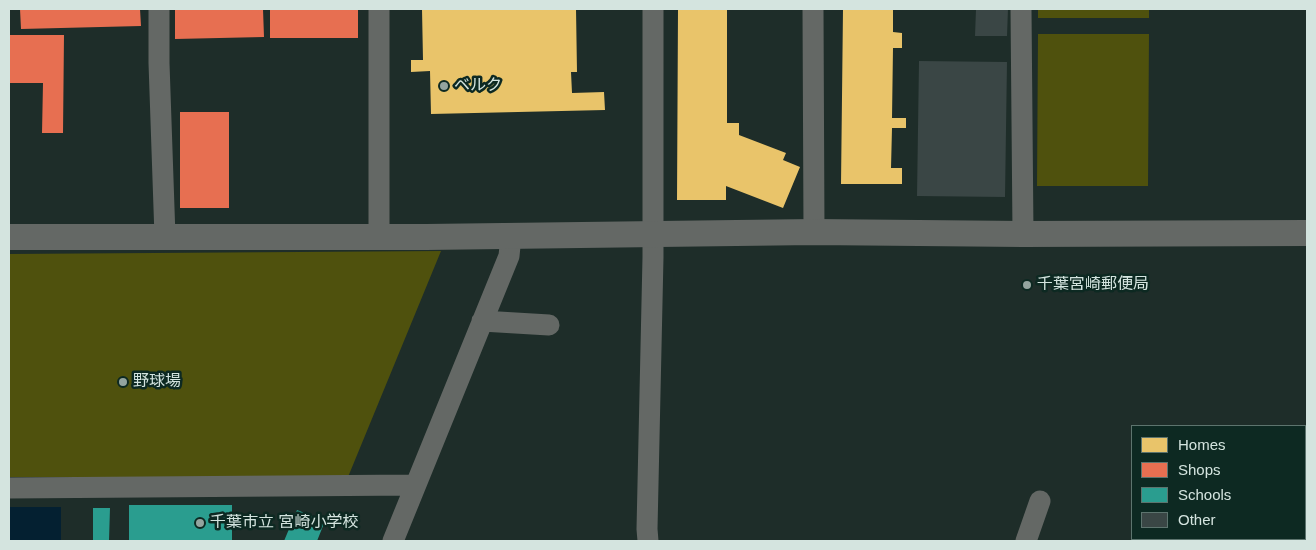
<!DOCTYPE html>
<meta charset="utf-8">
<style>
body{margin:0}
#map{position:relative;width:1316px;height:550px;overflow:hidden;background:#1e2d29;font-family:Arial,sans-serif}
canvas{display:block}
.frame{position:absolute;inset:0;border:10px solid #d4e4df;pointer-events:none}
.legend{position:absolute;left:1131px;top:425px;width:175px;height:115px;box-sizing:border-box;background:#0d2922;border:1px solid #5d746e;margin:0;padding:6px 9px;list-style:none;font-size:15px;color:#d4e4df}
.legend li{display:flex;align-items:center;gap:10px;height:25px}
.legend b{width:25px;border:1px solid #5d746e}
</style>
<div id="map">
<canvas width="1316" height="550"></canvas>
<div class="frame"></div>
<ul class="legend">
<li><b style="height:14px;background:#e9c46a"></b>Homes</li>
<li><b style="height:14px;background:#e76f51"></b>Shops</li>
<li><b style="height:14px;background:#2a9d8f"></b>Schools</li>
<li><b style="height:14px;background:#3a4645"></b>Other</li>
</ul>
</div>
<script>
const context = document.querySelector('canvas').getContext('2d');
context.lineJoin = 'round';
function paint(path, color) {
  context.fillStyle = color;
  context.fill(path, 'evenodd');
}
function stroke(path, color, width, dash) {
  context.strokeStyle = color;
  context.lineWidth = width;
  context.lineCap = dash ? 'butt' : 'round';
  context.setLineDash(dash || []);
  context.stroke(path);
}
function drawText(font, color, halo, rows, align = 'center') {
  context.font = font + ' Arial,"Noto Sans JP",sans-serif';
  context.lineWidth = 5;
  context.setLineDash([]);
  context.textBaseline = 'middle';
  context.strokeStyle = halo;
  context.fillStyle = color;
  for (const [text, x, y, turn = 0] of rows) {
    context.save();
    context.translate(x, y);
    context.rotate((+turn || 0) * Math.PI / 180);
    context.textAlign = isNaN(turn) ? turn : align;
    if (halo) context.strokeText(text, 0, 0);
    context.fillText(text, 0, 0);
    context.restore();
  }
}
paint(new Path2D(`
 M1038,9H1149V18H1038Z
 M1038,34H1149L1148,186H1037Z
 M441,251L348,477H9V254Z`), '#4f510d');
paint(new Path2D(`
 M9,507H61V541H9Z`), '#042031');
paint(new Path2D(`
 M422,9H576L577,72H571L572,93L604,92L605,110L431,114L430,71L411,72V60H423Z
 M678,9H727V123H739V135L786,153L783,160L800,167L783,208L726,186V200H677Z
 M843,9H893V32L902,33V48H893L892,118H906V128H892L891,168H902V184H841Z`), '#e9c46a');
paint(new Path2D(`
 M20,9H140L141,26L21,29Z
 M175,9H263L264,37L175,39Z
 M270,9H358V38H270Z
 M9,35H64L63,133H42L43,83H9Z
 M180,112H229V208H180Z`), '#e76f51');
paint(new Path2D(`
 M129,505H232V541H129Z
 M93,508H110L109,541H93Z
 M297,510L325,521L317,541H284Z`), '#2a9d8f');
paint(new Path2D(`
 M976,9H1008L1007,36H975Z
 M919,61L1007,62L1005,197L917,196Z`), '#3a4645');
stroke(new Path2D(`
 M159,9V63L165,237
 M813,9L814,232
 M1021,9L1023,234
 M379,237V9
 M482,321L549,325
 M9,488L415,485
 M393,541L509,256L511,236
 M648,541L647,529L653,257V9
 M1026,541L1040,501`), '#646865', 21);
stroke(new Path2D(`
 M9,237H426L814,232L1023,234L1307,233
 M1305,526L1307,519`), '#646865', 26);
for (const [x, y, r, color] of [
 [444,86,5,"#94a49f"],
 [1027,285,5,"#94a49f"],
 [123,382,5,"#94a49f"],
 [200,523,5,"#94a49f"]
]) {
  const dot = new Path2D();
  dot.arc(x, y, r, 0, 2 * Math.PI);
  context.fillStyle = color;
  context.fill(dot);
  stroke(dot, '#0d2922', 2);
}
drawText('16px', '#d4e4df', '#0d2922', [
 ["ベルク",454,86],
 ["千葉宮崎郵便局",1037,285],
 ["野球場",133,382],
 ["千葉市立 宮崎小学校",210,523]
], 'left');
</script>
